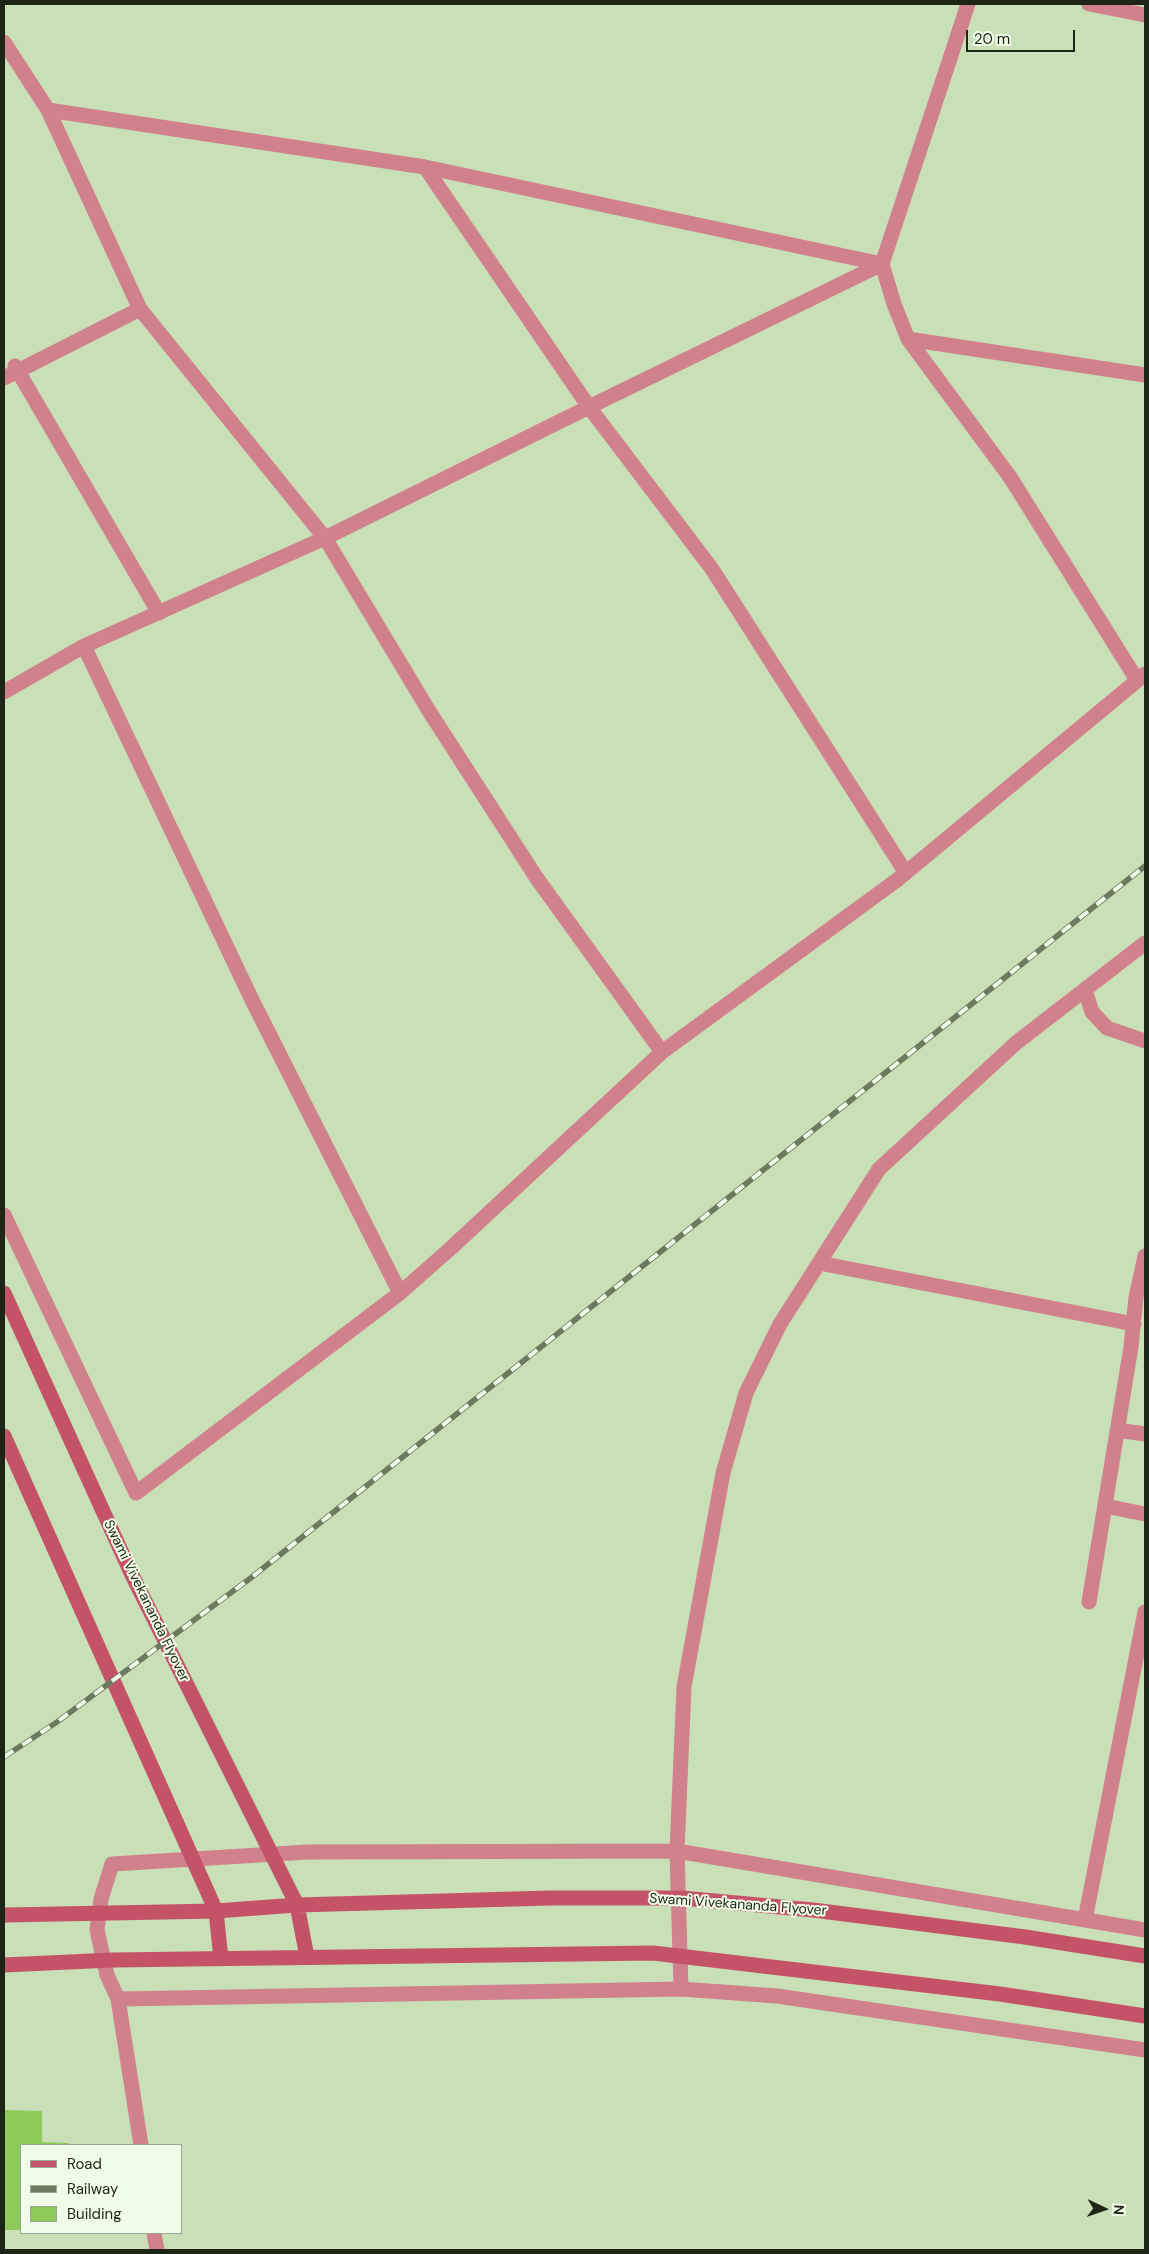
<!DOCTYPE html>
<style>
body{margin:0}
#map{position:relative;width:1149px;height:2254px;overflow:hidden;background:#c8dfb7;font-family:"DM Sans",sans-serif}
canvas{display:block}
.frame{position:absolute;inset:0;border:5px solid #1d2516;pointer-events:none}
.legend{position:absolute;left:20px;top:2144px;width:162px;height:90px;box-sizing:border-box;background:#f0fce8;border:1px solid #9ca694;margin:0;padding:6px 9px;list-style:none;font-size:15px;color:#1d2516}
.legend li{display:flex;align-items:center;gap:10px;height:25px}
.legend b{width:25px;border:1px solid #9ca694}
.north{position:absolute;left:1079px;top:2184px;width:50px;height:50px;-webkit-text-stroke:4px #f0fce8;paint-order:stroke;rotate:93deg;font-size:14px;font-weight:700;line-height:20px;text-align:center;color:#1d2516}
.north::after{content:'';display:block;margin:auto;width:18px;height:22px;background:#1d2516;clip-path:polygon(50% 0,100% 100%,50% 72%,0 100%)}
.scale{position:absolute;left:966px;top:30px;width:109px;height:22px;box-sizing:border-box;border:2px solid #1d2516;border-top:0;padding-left:6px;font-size:15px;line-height:18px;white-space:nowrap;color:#1d2516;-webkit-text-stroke:4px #f0fce8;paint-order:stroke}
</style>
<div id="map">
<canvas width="1149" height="2254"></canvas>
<div class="frame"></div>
<ul class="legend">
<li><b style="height:6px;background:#c55367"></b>Road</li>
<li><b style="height:6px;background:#6c7b60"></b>Railway</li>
<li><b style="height:14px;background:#8fc958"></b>Building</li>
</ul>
<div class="north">N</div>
<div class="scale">20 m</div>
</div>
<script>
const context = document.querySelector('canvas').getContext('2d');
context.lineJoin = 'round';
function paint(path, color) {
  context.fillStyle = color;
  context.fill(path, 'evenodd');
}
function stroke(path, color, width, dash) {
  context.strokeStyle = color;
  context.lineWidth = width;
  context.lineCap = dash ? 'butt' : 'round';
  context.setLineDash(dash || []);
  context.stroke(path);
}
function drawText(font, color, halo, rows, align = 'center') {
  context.font = font + ' "DM Sans",sans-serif';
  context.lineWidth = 4;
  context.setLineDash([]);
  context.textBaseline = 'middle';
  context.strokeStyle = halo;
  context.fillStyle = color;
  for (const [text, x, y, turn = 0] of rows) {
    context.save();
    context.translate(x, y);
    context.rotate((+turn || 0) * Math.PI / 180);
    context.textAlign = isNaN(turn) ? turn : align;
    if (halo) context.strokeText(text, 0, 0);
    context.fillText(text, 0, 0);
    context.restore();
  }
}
paint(new Path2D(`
 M4,2110L42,2111V2142L69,2143L68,2145H21V2230H4Z`), '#8fc958');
stroke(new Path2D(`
 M968,4L882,264L894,304L908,339L1145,375
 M1089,4L1145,15
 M4,42L48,110L140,309L325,538L429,711L536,877L662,1052
 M48,110L425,167L882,264
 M425,167L589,407L712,569L906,873
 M908,339L1010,477L1137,680
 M15,366L159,613
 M4,378L140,309
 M84,646L252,1000L400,1293
 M4,692L84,646L325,538L589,407L882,264
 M1085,990L1092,1012L1107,1028L1145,1041
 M4,1215L136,1493L400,1293L451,1248L662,1052L897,880L1145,674
 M819,1263L1134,1324
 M1117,1430L1145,1434
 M1105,1506L1145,1514
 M1089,1602L1131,1347L1136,1297L1145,1256
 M1085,1920L1145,1612
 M681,1989L677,1851L684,1687L723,1473L746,1393L780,1324L879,1169L1016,1043L1145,943
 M118,1999L681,1989L777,1996L1145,2050
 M141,2145L118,1999L107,1975L97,1930L101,1899L112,1864L308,1852L677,1851L1145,1930
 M154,2233L157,2250`), '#d0818b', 15);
stroke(new Path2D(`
 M4,1293L132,1575L297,1905L307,1957
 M4,1436L216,1911L221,1959
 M4,1915L216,1911L297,1905L550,1898H682L813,1910L1025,1937L1145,1956
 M4,1965L113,1960L653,1953L1000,1994L1145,2016`), '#c55367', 15);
const rail = new Path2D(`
 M4,1757L57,1722L252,1577L1145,866`);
stroke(rail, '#6c7b60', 5.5);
stroke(rail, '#f0fce8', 4, [11]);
drawText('14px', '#1d2516', '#f0fce8', [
 ["Swami Vivekananda Flyover",146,1601,64],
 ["Swami Vivekananda Flyover",738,1905,4]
]);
</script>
